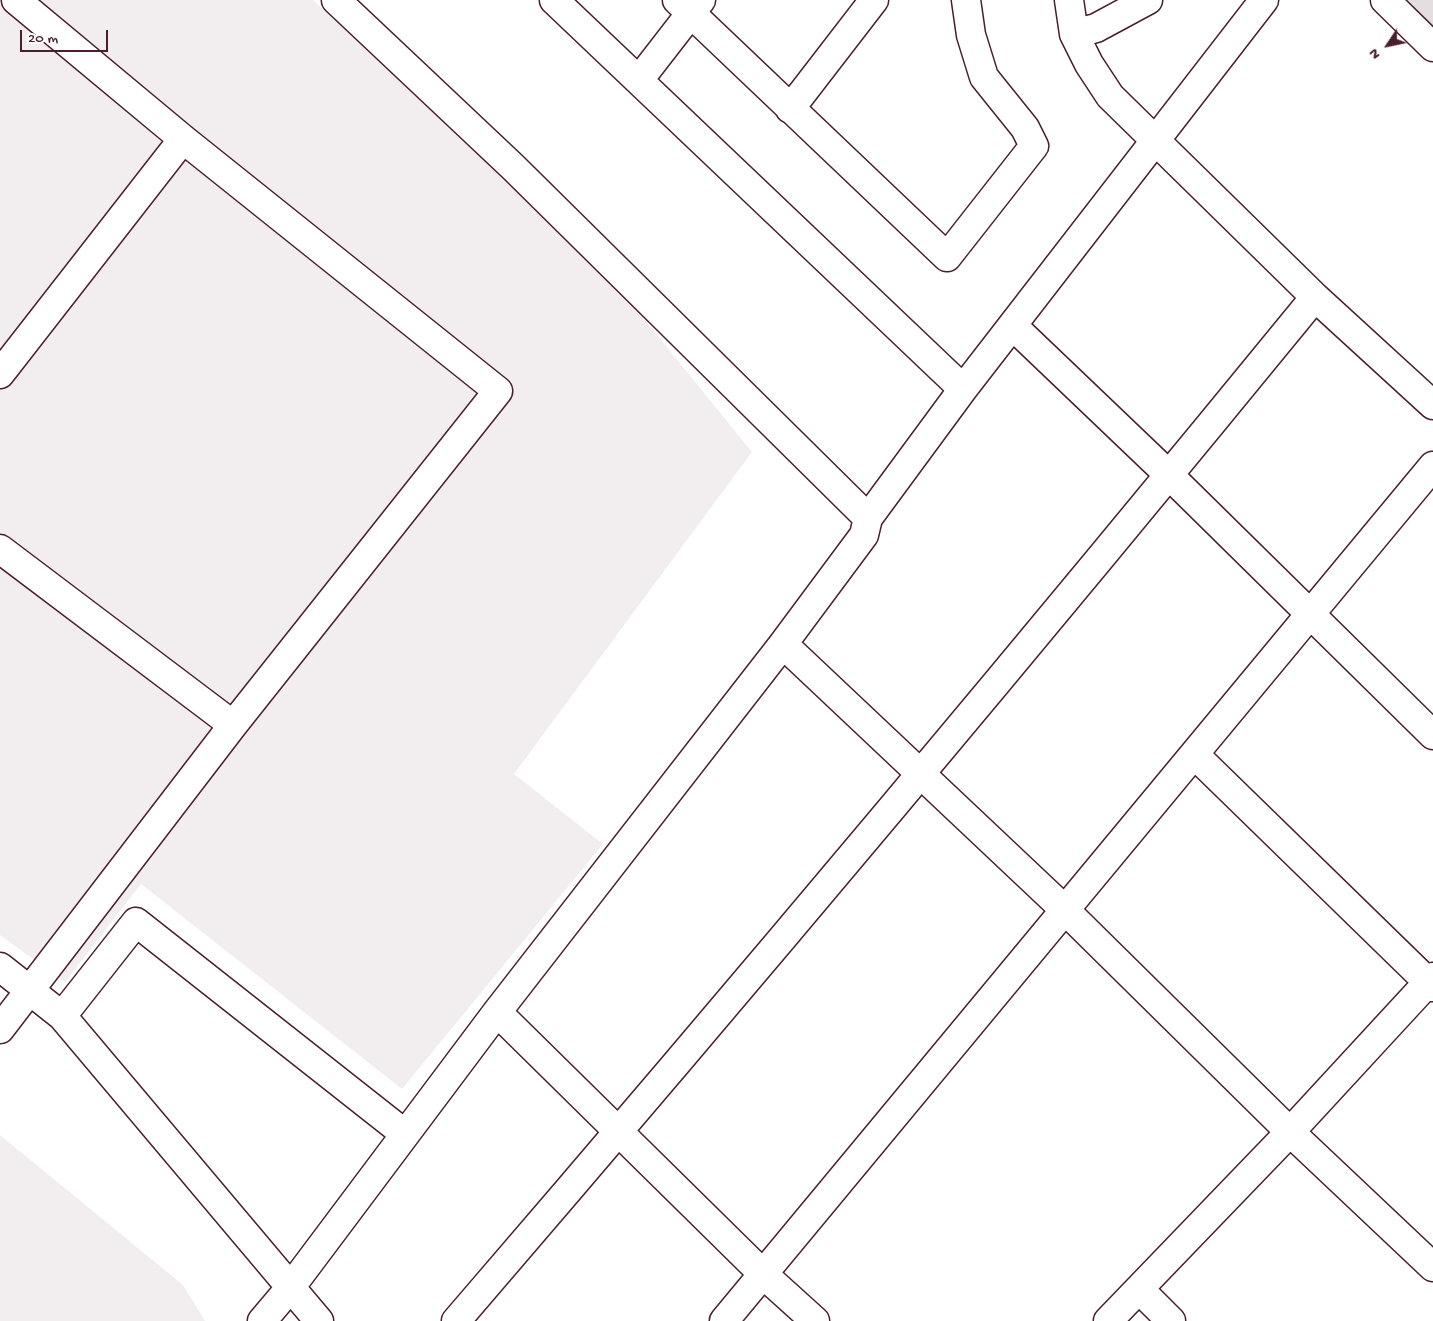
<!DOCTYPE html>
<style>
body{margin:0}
#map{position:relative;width:1433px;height:1321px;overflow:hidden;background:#fff;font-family:"Gochi Hand",sans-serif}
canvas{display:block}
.north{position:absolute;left:1363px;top:20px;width:50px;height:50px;-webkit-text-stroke:4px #fff;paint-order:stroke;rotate:236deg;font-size:14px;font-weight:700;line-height:20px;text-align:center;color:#4a1f2b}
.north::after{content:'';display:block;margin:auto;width:18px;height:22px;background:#4a1f2b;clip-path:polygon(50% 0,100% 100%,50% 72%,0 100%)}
.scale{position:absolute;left:20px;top:30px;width:88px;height:22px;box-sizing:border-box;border:2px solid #4a1f2b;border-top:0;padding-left:6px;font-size:15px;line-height:18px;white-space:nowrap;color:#4a1f2b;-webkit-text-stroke:4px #fff;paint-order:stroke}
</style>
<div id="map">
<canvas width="1433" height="1321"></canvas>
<div class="north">N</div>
<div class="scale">20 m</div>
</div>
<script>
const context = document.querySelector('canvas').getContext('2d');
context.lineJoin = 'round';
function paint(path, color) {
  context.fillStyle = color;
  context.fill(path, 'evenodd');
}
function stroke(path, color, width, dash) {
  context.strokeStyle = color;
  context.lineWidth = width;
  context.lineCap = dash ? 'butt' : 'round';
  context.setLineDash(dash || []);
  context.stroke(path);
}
paint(new Path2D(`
 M0,0H313L601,266L752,452L514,774L603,844L402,1089L141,884L65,982L0,935Z
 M0,1135L183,1285L205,1321H0Z`), '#f2eeef');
paint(new Path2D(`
 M1406,0H1433V26Z`), '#e5dee0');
const minor = new Path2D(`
 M336,0L513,167L868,518
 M554,0L963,389
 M677,0L947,257L1034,146L1025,128L984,77L971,35L966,0
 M1069,0L1074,34L1089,64L1110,96L1315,297L1433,405
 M1385,0L1433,47
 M1074,34L1096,28L1148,0
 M639,80L701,0
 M790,109L874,0
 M1013,326L1169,475L1433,735
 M0,374L183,139
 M0,549L233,725
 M783,644L1066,911L1290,1132L1433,1267
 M1195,755L1433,987
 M0,967L62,1016L319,1321
 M497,1012L763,1274L815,1321
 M62,1016L136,922L405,1134
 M0,1029L233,725L498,391L183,139L16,0
 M1139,1289L1171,1321
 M262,1321L290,1288L497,1012L783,644L864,535L868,518L963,389L1264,0
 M456,1321C747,983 1033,642 1315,297
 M724,1321L1433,466
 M1108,1321L1290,1132L1433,977`);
stroke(minor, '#4a1f2b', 31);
stroke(minor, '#fff', 28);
</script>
